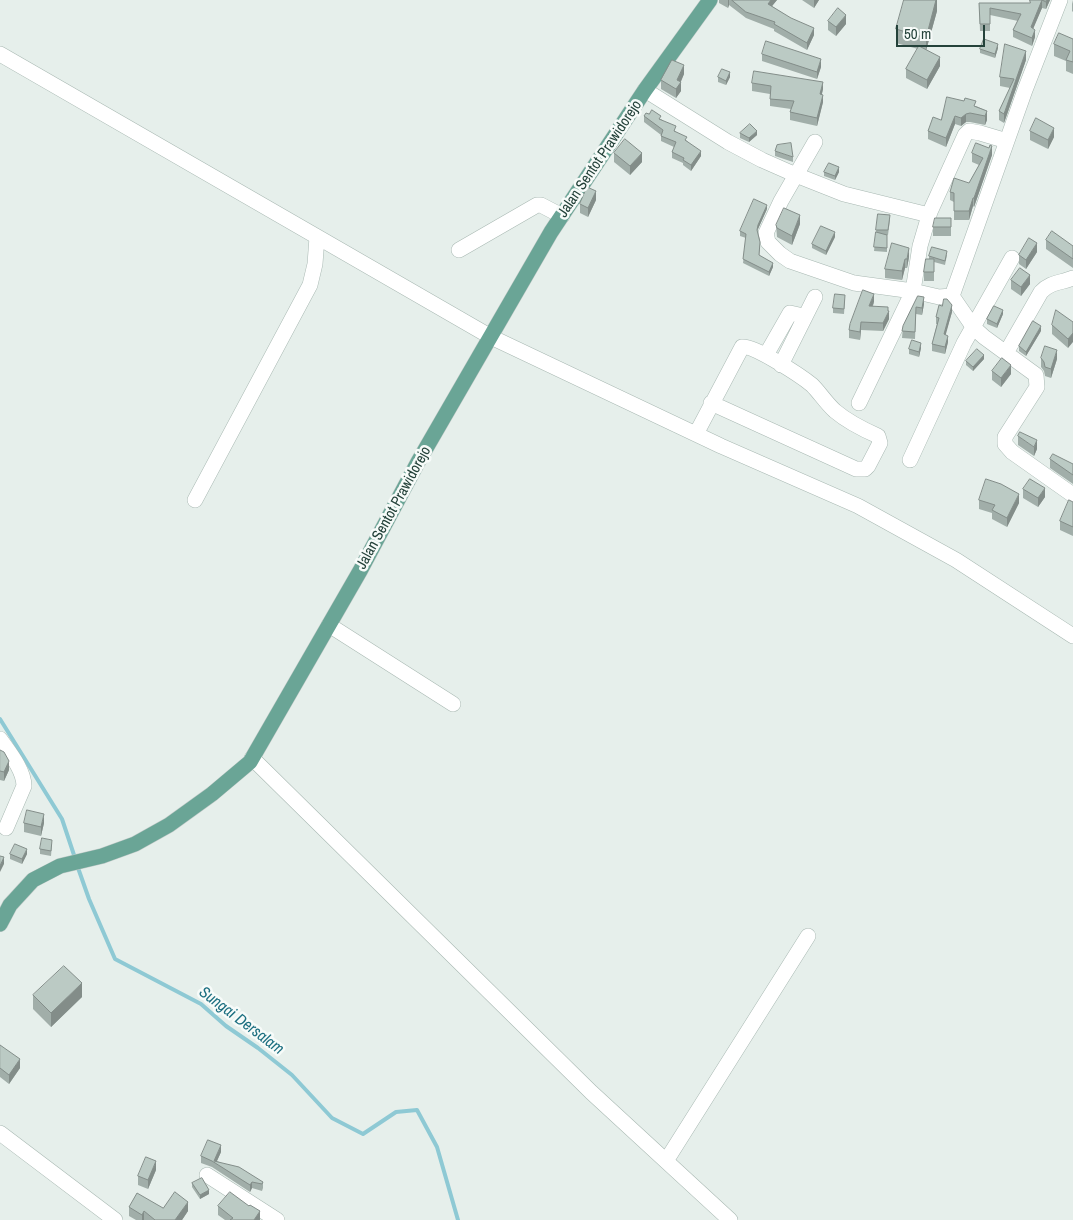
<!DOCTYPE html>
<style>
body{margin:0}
#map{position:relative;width:1073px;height:1220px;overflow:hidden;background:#e6efeb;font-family:"Archivo Narrow",sans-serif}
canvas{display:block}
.scale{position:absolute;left:896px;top:25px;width:89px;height:22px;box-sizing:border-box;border:2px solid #24423a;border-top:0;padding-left:6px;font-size:15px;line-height:18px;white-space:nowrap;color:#24423a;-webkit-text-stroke:4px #f7fbf9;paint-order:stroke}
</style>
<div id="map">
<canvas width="1073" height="1220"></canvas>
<div class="scale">50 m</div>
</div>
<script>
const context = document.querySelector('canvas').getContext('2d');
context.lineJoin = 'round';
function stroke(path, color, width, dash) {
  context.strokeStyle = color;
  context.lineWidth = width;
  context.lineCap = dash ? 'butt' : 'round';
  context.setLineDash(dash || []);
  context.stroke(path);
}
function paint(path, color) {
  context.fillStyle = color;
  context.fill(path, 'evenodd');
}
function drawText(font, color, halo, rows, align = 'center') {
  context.font = font + ' "Archivo Narrow",sans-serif';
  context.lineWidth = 5;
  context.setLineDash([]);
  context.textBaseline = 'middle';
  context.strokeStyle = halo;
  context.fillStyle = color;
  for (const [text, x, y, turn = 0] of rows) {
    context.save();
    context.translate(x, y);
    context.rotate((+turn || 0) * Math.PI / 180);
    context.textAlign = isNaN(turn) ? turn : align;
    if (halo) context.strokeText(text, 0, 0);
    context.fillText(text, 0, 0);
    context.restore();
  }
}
stroke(new Path2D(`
 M0,719L62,819L75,858
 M77,865L89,899L115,959L201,1004L226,1026L258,1048L292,1075L332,1118L363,1134L396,1112L417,1110L437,1147L458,1220`), '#8ec9d4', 4);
const minor = new Path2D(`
 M1060,0L1025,90L952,296L974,328L984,337L1036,375L1037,387L1005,437V444L1012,452L1073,495
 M0,54L491,337L721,446L858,506L956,560L1073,636
 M645,90L728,142L762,160L796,175L781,201L766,233L768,242L780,254L790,261L854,283L913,291L859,403
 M815,142L796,175L844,194L929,215
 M459,250L537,205H541L562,216
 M952,296L939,297L913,291L920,246L930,212L965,135L969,131L980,133L1007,141
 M1006,353L1041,292C1050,282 1061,283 1073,278
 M766,355L790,313L799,315L804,319
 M781,365L815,297
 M696,434L742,347C754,345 801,376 812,385C820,393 826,403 835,411C848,422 862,429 878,436L880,443L868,466L865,469H856L711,403
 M910,460L964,343L1012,258
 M195,500L310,285L315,264L317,237
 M329,625L453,704
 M0,739C9,752 24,770 24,786L6,828
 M252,758L591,1092L730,1220
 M0,1133L115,1220
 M666,1161L808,936
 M207,1175L277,1220`);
const major = new Path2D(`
 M0,924L10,905L33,880L60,866L102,856L135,844L169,825L212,794L250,762L360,571L418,462L551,232L645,90L710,0`);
stroke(minor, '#a8b8b2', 16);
stroke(major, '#c2cac8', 16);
stroke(minor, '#fff', 15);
stroke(major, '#6aa596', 15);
paint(new Path2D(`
 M719,0H777L772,6L814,35L807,50L774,31V29L746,18L729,5L728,8L719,3Z
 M802,0H819L814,8Z
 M937,0V11L926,50L940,66L927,89L906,78V69L918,49L896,43V29Z
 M1030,0H1050L1046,9L1042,8L1033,28L1035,37L1032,46L1013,37V30L1018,21L990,15V31H980L979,3H1030Z
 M1073,0V12L1072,11V4Z
 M828,21L846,24L836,36L828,30Z
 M1073,39V74L1066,71V61L1054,56V44Z
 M998,48L995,58L980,53V49Z
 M762,54L821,67L817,79L762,61Z
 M1026,60L1004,123L999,120V111L1010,88L1000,86V77Z
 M684,74L680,82L681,91L676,98L661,89V80Z
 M718,77H730L726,85L718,82Z
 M752,83L823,89L822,94L823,102L817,126L790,120V112L791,109L770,106V94L752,91Z
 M976,106L987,111V120L985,125L970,122H966L961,126L955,124L946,147L928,139V131L941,120Z
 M644,116L661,119L687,141L701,156L691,171L683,165V163L672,158V152L674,147L661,141V135L644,122Z
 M1030,131L1054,137L1048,149L1030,140Z
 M740,133L757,135L749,142L740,138Z
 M775,151L793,157V162L775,156Z
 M614,153L642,162L630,175L614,162Z
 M972,153L992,155L974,207L973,206L969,220H954V202L950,200V192L969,183L979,165L972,162Z
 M824,172H839L835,180L824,176Z
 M596,200L588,217L580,213V204Z
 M767,209L758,229L757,231L760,247L759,256L773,267L769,276L743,263L746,238L740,236V231Z
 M878,214L890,220L888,235H885H887V252L874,251Z
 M951,218V236H933V227Z
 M800,224L792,245L777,237L776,225Z
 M835,237L826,255L812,248V244Z
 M1046,240L1073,246V268L1046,249Z
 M1037,252L1026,269L1019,264V255Z
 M947,255L945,265L934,262V281H924V272L929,259V256Z
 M909,257L907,268H905L902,280L885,278V269Z
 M1011,280L1030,284L1021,296L1011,289Z
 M918,296L924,304L922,315L916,314L915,339L902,338L903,326Z
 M845,299L844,314L833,313V308Z
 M874,302L873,306L888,311L889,319L883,331L861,330L860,340L849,338V330Z
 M952,312L945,335L948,342L945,354L932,351V344L937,324H936V317Z
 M1003,314L997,328L987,324V319Z
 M1073,322L1068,348L1052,334V325Z
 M1041,331L1026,356L1019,351V346Z
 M921,348L919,357L909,354V349Z
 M1041,358L1057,359L1051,378L1045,376L1044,371L1041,367Z
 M984,359L973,371L966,365V361Z
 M992,371L1011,374L1001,387L992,380Z
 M1018,436L1037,449L1034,456L1018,445Z
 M1050,459L1073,464V484L1050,468Z
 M1023,489L1045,497L1038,507L1023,498Z
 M979,500L1019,503L1007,527L992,519V513L979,509Z
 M1073,502V536L1060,530V521Z
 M0,750L9,770L4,781L0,780Z
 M24,823H44L41,836L24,832Z
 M52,844L51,856L40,854V849Z
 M10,854H27L22,864L10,859Z
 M33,995L82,997L51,1027L33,1009Z
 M0,1045L20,1068L9,1084L0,1077Z
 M221,1152L217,1161L263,1182V1188L262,1191L252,1188L250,1192L212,1167L201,1163V1156Z
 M156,1170L148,1189L138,1185V1176Z
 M192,1183L209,1194L200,1199L192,1187Z
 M218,1206L260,1220H225L218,1215Z
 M129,1207L163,1208L188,1211L182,1220H136L129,1216Z`), '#a1aea9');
paint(new Path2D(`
 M728,0H729V5L728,8Z
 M771,0H777L768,11V4Z
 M814,0H819L814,8Z
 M936,0H937V11L926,51V38Z
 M1042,0V8L1031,34V27Z
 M1047,0H1050L1046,9V2Z
 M846,15V24L836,36V27Z
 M814,28V35L807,50V43Z
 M1035,30V37L1032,46V38Z
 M998,44V48L995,58V54Z
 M1026,51V60L1004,123V114Z
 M940,57V66L927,89V80Z
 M821,59V67L817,79V72Z
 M684,65V74L680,84L681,82V91L676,98V89L677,80Z
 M730,72V77L726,85V81Z
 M823,82V89L820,101V94Z
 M823,95V102L817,126V118Z
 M987,111V120L985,125V116Z
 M966,114V122L961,126V118Z
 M955,116V124L946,147V138Z
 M1054,128V137L1048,149V140Z
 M757,131V135L749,142V138Z
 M992,146V155L974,207V198Z
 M701,151V156L691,171V165Z
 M642,153V162L630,175V166Z
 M839,167V172L835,180V176Z
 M596,191V200L588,217V208Z
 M973,198V206L969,220V211Z
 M767,205V209L758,229L757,234L758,225Z
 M800,215V224L792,245V236Z
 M835,232V237L826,255V251Z
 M1037,243V252L1026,269V260Z
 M909,248V257L907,268V259Z
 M905,259V268L902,280V271Z
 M773,263V267L769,276V272Z
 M1030,275V284L1021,296V287Z
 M874,294V302L869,314V306Z
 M924,297V304L922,315V308Z
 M952,305V312L944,341V334Z
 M1003,310V314L997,328V324Z
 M889,311V319L883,331V323Z
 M861,322V330L860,340V332Z
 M1041,326V331L1026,356V352Z
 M1073,333V342L1068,348V339Z
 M948,336V342L945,354V347Z
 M921,343V348L919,357V352Z
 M1057,350V359L1051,378V369Z
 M984,355V359L973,371V367Z
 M1011,365V374L1001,387V378Z
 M1037,440V449L1034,456V447Z
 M1045,488V497L1038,507V498Z
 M1019,494V503L1007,527V518Z
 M9,761V770L4,781V772Z
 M44,814V823L41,836V827Z
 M27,849V854L22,864V859Z
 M4,857V864L0,872V866Z
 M82,983V997L51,1027V1013Z
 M20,1059V1068L9,1084V1075Z
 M221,1145V1152L216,1163L214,1161Z
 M156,1161V1170L148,1189V1180Z
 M252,1182V1188L250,1192V1185Z
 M209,1190V1194L200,1199V1195Z
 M188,1202V1211L182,1220H175Z
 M144,1211V1220H142V1215Z
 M260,1211V1220H254Z`), '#838d89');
const building = new Path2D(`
 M732,0H771L768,4L791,18L814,28L807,43L774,24L775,22L746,12Z
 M904,0H936L926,38L896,29Z
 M1030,0H1047L1046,2L1042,0L1031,27L1035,30L1032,38L1013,30L1021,14L990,8V24H980L979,3H1030Z
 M838,8L846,15L836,27L828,21Z
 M1059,33L1073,39V62L1066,60L1070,51L1054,44Z
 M984,39L998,44L995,54L980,49Z
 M766,41L821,59L817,72L762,54Z
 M1005,44L1026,51L1004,114L999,111L1014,79L1000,77Z
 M919,46L940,57L927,80L906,69Z
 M672,60L684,65L677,80L681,82L676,89L661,80Z
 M722,69L730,72L726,81L718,77Z
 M754,71L823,82L820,94L823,95L817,118L790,112L794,101L770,99L771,86L752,83Z
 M947,97L964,101L965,98L976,101L974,106L987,111L985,116L970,113L966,114L961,118L955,116L946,138L928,131L933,117L941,120Z
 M652,110L661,116L659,119L676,126L674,131L687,137L685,140L701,151L691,165L683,160L684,158L672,152L676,142L661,136L663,130L644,116L646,113L649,114Z
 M1036,118L1054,128L1048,140L1030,131Z
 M750,124L757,131L749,138L740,133Z
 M625,139L642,153L630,166L614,153Z
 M791,143L793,157L775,151L777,145Z
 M976,143L989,148L990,145L992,146L974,198H973L969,211H954V193L950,192L954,178L969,183L983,158L972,153Z
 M829,163L839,167L835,176L824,172Z
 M587,187L596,191L588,208L580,204Z
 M754,199L767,205L758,225L757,230L760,242L759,255L773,263L769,272L743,259L746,234L740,231Z
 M784,208L800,215L792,236L777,228L776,225Z
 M878,214L890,215L888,230H876Z
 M935,218H951V227H933Z
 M821,226L835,232L826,251L812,244Z
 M1052,231L1073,246V259L1046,240Z
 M876,232L887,235V248L874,247Z
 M1029,238L1037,243L1026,260L1019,255Z
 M892,243L909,248L907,259H905L902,271L885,269Z
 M932,247L947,251L945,261L929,256Z
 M926,259H934V272H924Z
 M1020,268L1030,275L1021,287L1011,280Z
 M863,290L874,294L869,306L888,307V311H889L883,323L861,322L860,332L849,330L850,324Z
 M835,294L845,295L844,309L833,308Z
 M918,296L924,297L922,308L916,307L915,332L902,331L903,326Z
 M944,299H947L952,305L944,334L948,336L945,347L932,344L939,318L936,317L939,305L942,306Z
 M994,306L1003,310L997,324L987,319Z
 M1056,310L1073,322V333L1068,339L1052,325Z
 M1033,321L1041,326L1026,352L1019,346Z
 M912,340L921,343L919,352L909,349Z
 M1045,346L1057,350L1051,369L1045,367L1044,362L1041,358Z
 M977,349L984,355L973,367L966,361Z
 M1002,358L1011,365L1001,378L992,371Z
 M1020,432L1037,440L1034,447L1018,436Z
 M1053,454L1073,464V475L1050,459Z
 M986,479L1001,484L1019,494L1007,518L992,510L995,505L979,500Z
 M1030,479L1045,488L1038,498L1023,489Z
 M1069,500L1073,502V527L1060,521Z
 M0,750L4,752L9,761L4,772L0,771Z
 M27,810L44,814L41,827L24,823Z
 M42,838L52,840L51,851L40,849Z
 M15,844L27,849L22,859L10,854Z
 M0,856L4,857L0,866Z
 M64,966L82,983L51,1013L33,995Z
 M0,1045L20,1059L9,1075L0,1068Z
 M208,1140L221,1145L214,1161L239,1167L263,1182L262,1184L252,1182L250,1185L212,1161L201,1156Z
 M146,1157L156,1161L148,1180L138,1176Z
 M202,1178L209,1190L200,1195L192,1183Z
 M175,1192L188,1202L175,1220H155L144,1211L142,1215L129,1207L137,1193L163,1208Z
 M230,1192L249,1206L250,1205L260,1211L254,1220H230L233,1218L218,1206Z`);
paint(building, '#bbcac4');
stroke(building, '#838d89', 1);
drawText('15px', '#24423a', '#f7fbf9', [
 ["Jalan Sentot Prawidorejo",600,159,-56],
 ["Jalan Sentot Prawidorejo",394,508,-61]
]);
drawText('italic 16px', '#1c6f80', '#f7fbf9', [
 ["Sungai Dersalam",241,1021,37]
]);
</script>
